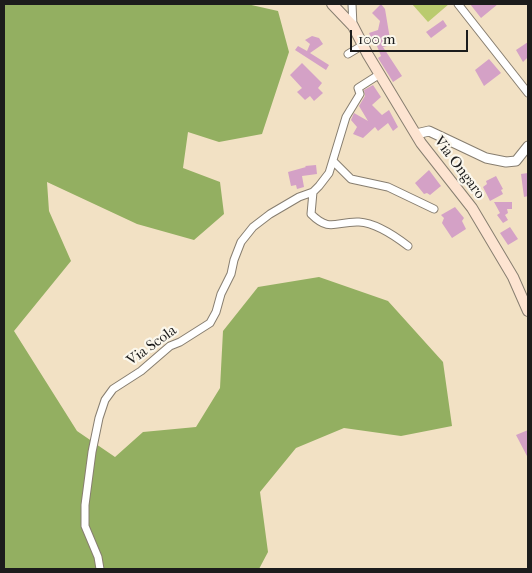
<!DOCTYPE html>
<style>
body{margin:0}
#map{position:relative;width:532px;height:573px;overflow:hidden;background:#f2e1c4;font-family:"IM FELL French Canon",serif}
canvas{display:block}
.frame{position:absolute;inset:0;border:5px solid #1c1c1c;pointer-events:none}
.scale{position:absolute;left:350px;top:30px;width:118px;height:22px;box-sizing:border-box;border:2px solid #1c1c1c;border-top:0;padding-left:6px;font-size:15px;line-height:18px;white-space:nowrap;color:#1c1c1c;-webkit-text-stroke:4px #fbf7ec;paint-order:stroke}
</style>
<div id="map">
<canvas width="532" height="573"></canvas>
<div class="frame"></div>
<div class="scale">100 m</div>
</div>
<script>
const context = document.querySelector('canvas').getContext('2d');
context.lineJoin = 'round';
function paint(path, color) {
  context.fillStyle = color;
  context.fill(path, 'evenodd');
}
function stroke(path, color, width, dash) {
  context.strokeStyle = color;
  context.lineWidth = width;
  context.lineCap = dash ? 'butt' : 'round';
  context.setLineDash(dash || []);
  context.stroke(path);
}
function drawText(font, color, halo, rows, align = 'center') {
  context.font = font + ' "IM FELL French Canon",serif';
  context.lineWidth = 4.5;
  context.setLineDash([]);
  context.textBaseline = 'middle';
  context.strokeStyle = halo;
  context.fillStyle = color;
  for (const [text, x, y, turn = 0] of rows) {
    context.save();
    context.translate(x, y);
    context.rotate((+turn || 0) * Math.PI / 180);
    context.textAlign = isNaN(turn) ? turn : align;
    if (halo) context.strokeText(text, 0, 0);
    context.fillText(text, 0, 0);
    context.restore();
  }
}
paint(new Path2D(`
 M412,4H449L428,22Z`), '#bacb6e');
paint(new Path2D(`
 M4,4H247L278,11L289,52L262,134L219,142L188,132L183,168L220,182L224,214L194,240L137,224L47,182L49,211L71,261L14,331L77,431L115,457L143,432L196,427L220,388L223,331L258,287L319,277L388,301L443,362L452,426L401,436L344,428L296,448L260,492L268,552L259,569H4Z`), '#93af61');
paint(new Path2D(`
 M381,4L385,9L391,45L383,47L402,76L393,82L378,58L381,56L375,41L373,42L369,33L378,30L380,21L372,13Z
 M470,4H498L481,18Z
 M443,20L447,26L431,38L426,32Z
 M312,36L319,38L323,44L310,53L329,65L326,70L295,50L298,46L307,51L310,44L305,40Z
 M528,42V57L523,62L516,50Z
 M489,59L501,73L484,86L475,70Z
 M302,63L322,83L318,88L323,93L314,101L310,96L305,100L297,92L302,88L290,75Z
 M373,85L381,97L372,105L382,115L389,110L398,127L393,131L388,123L378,131L375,127L363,138L353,134L357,127L351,120L354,113L368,121L359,106L365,96L364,90Z
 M316,165L317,174L302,176L304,187L297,189L296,185L291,186L288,172L306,167L305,166Z
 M429,170L441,186L430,195L427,193L424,194L415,183Z
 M528,173V196L524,197L521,174Z
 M496,176L503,189L501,190L503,194L490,201L483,187L487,184L486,181Z
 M494,202H512V209H507L508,213L505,215L508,220L503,223L497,215L500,213Z
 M455,207L464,218L462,221L466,229L452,238L442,223L444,218L441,215Z
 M510,227L518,239L508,245L500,233Z
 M528,430V458L516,435Z`), '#d4a1c6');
const minor = new Path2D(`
 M352,4L353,26
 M458,4L528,93
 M348,54L363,45
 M333,161L351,179L388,187L434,209
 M313,192L311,214C330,233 336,221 359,222C376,223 395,236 408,246
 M100,569L98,557L85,526V505L92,452L99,418L105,400L113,389L141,371L170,346L180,342L210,323L216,312L221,294L231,274L234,260L241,242L253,227L270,214L299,197L313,192L319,186L329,173L346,117L360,94L358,88L380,74`);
const tertiary = new Path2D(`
 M416,134L429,131L486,158L506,162L516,161L528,146`);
const secondary = new Path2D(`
 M332,4L353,26L368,55L421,143L472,208L513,277L528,311`);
stroke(minor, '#877e70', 9);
stroke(tertiary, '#877e70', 11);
stroke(secondary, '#877e70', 12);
stroke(minor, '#fff', 7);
stroke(tertiary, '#fff', 9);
stroke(secondary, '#fde4d1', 10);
drawText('15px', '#1c1c1c', '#fbf7ec', [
 ["Via Ongaro",459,168,53],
 ["Via Scola",152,346,-36]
]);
</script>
